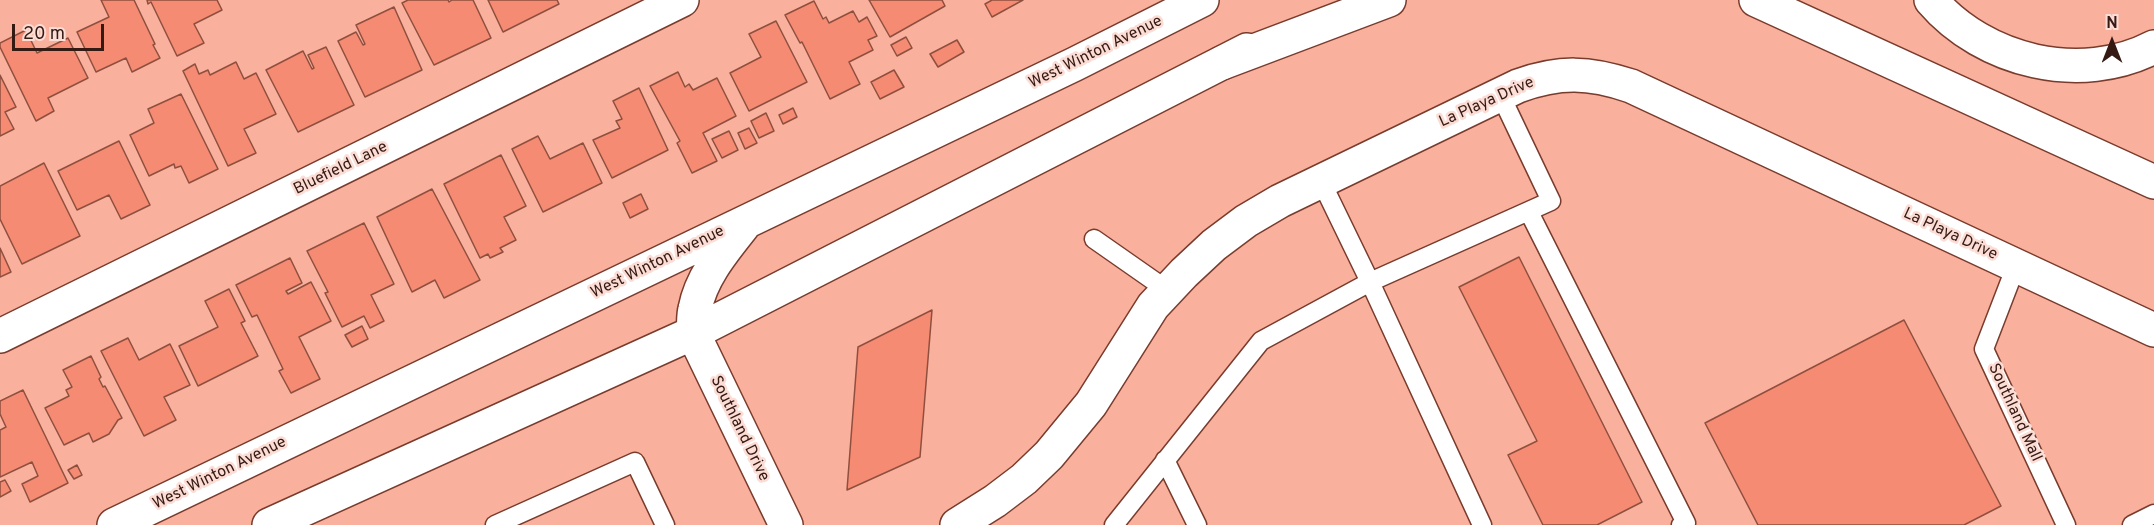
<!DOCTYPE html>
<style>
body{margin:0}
#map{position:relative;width:2154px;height:525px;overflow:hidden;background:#f9b09d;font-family:Overpass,sans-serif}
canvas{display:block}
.north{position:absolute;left:2082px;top:12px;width:60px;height:60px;-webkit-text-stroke:4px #fcddd5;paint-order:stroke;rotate:0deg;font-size:16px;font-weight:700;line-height:24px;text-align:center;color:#351a13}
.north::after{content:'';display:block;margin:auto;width:21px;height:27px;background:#351a13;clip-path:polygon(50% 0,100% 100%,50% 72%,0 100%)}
.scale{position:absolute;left:12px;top:24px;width:92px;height:27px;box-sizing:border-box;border:3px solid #351a13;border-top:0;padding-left:8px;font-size:18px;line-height:21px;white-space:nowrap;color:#351a13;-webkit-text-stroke:4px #fcddd5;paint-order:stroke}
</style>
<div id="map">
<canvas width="2154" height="525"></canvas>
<div class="north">N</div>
<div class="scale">20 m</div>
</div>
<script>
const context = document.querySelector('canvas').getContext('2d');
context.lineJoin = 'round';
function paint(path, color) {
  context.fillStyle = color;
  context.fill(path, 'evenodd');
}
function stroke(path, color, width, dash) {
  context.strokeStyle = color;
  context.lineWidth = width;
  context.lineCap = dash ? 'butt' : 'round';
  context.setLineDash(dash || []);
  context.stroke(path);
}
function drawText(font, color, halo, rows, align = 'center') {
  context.font = font + ' Overpass,sans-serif';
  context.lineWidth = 5;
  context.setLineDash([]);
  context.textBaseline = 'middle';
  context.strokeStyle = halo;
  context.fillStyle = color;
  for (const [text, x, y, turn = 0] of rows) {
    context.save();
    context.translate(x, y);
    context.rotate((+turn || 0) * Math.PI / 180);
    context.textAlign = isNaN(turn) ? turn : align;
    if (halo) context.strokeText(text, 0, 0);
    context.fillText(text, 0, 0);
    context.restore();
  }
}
const building = new Path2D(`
 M101,0H134L155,44L153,45L160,58L132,72L126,58L96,72L77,32L109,17Z
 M147,0H217L222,10L194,24L204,43L177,56L151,2L148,4Z
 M408,0H448L449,2L452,0H473L491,38L434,65L402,3Z
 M488,0H557L559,4L503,32Z
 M869,0H942L945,6L890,37Z
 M992,0H1023L992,17L985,4Z
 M814,1L823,19L826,17L829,23L853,11L859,22L867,17L877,36L868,40L873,50L849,62L860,84L830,99L802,42L800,43L785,15Z
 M394,7L422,70L365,97L338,41L356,32L363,45L365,44L356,25Z
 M776,21L807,82L749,111L730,73L761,57L749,34Z
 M26,30L37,53L68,38L88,78L48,98L54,111L36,121L0,47V43Z
 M906,37L912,48L897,56L891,45Z
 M957,40L964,52L938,67L930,54Z
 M326,47L354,105L298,132L266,70L303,51L312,69L314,68L308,55Z
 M236,62L244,79L256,73L276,114L244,129L256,153L228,166L183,71L195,64L199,74L208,70L210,75Z
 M894,70L904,87L880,99L871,82Z
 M678,72L685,87L689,84L693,90L717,78L736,116L703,133L717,161L692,173L677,143L680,141L650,86Z
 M0,75L16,107L5,112L14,129L0,136Z
 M639,88L668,150L612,178L593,140L620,128L616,121L622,119L613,101Z
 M181,94L218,169L189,183L181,166L175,168L174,164L149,176L130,135L154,123L148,109Z
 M793,108L797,117L783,124L779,115Z
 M766,113L774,131L759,138L751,121Z
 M749,128L757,143L745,149L738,133Z
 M729,131L738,150L722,158L712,139Z
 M538,136L550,159L583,143L602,183L543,212L512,149Z
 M119,141L150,205L121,219L109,195L77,210L58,171Z
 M501,155L526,206L504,217L516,240L500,248L503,252L490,258L488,254L480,258L444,184Z
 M44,163L80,236L22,264L0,219V186Z
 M432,189L480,280L444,298L435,280L412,292L377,217Z
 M641,194L648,209L630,218L623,203Z
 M364,223L394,284L371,295L384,321L370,328L364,316L342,327L325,293L328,292L307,251Z
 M0,248L11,272L0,277Z
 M1519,257L1642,502L1597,525H1543L1508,455L1537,441L1459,287Z
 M290,258L302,283L286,291L288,294L311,282L331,321L299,337L320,379L291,393L279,371L283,369L257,315L252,317L236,285Z
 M229,289L245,321L241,323L258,356L198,386L179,346L218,327L205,301Z
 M932,310L920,457L847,490L858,347Z
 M1904,320L2001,506L1964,525H1758L1705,423Z
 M362,326L368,339L352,347L345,335Z
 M128,338L139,360L170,344L190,385L164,397L176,420L144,436L101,351Z
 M91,356L101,377L99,379L103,387L105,386L122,418L118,420L109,434L93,442L89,433L64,445L45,408L69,396L66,390L72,387L63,370Z
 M23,390L68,483L30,502L22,484L38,476L32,462L0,477V430L6,427L0,414V401Z
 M77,465L82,475L74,479L68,470Z
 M5,480L11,491L0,497V482Z`);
paint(building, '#f58b72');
stroke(building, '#8f4f3f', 1.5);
const service = new Path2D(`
 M1321,181L1370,282L1482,525
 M1529,212L1686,523L1681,525
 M1094,239L1167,290
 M2016,266L1984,349L2066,525
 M1165,460L1197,525
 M495,525L635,462L665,525
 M1114,525L1261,341L1370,282L1551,201L1500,94
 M2132,525L2154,514`);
const minor = new Path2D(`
 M0,336L682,0`);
const secondary = new Path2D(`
 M743,226C724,250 701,277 695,309C693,316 694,325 693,333L786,525
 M114,525L1075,64L1202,0
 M269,525L693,333L1247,50
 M957,525L995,501L1024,479L1049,455L1091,404L1153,306L1184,273L1214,245L1246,221L1280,201L1518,86C1560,71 1589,72 1631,86L2154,330`);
const motorway = new Path2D(`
 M1756,0L2154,182
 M1931,0C1984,62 2081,85 2154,47
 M1222,63L1389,0`);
stroke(service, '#793b2c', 21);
stroke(minor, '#793b2c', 36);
stroke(secondary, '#793b2c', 36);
stroke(motorway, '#793b2c', 36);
stroke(service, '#fff', 18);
stroke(minor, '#fff', 33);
stroke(secondary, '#fff', 33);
stroke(motorway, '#fff', 33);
drawText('16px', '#351a13', '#fcddd5', [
 ["West Winton Avenue",1096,53,-26],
 ["La Playa Drive",1487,103,-24],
 ["Bluefield Lane",341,169,-26],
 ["La Playa Drive",1950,235,25],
 ["West Winton Avenue",658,263,-26],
 ["Southland Mall",2014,413,65],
 ["Southland Drive",739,429,64],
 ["West Winton Avenue",220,474,-26]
]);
</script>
